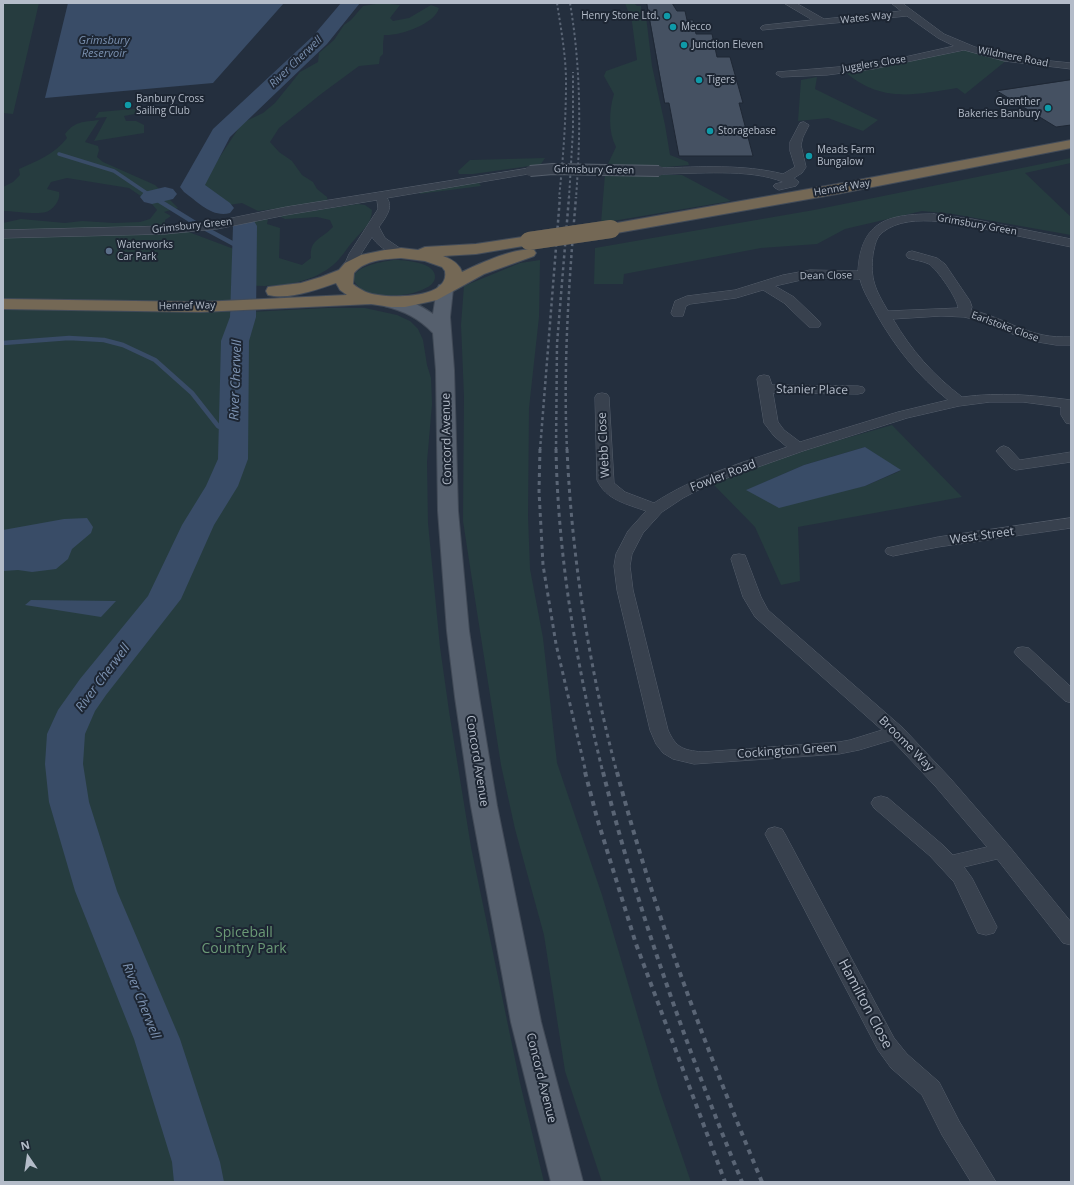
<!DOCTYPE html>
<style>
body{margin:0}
#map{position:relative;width:1074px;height:1185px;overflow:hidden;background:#242f3e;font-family:"Open Sans",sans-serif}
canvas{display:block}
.frame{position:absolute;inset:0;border:4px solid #b4bcc9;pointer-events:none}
.north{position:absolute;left:8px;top:1137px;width:40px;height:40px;-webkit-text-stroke:3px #1d2633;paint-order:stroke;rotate:347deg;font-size:11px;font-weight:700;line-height:16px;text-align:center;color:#b4bcc9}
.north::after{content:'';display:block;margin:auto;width:14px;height:18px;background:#b4bcc9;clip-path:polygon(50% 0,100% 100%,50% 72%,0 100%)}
</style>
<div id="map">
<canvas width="1074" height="1185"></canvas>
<div class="frame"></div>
<div class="north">N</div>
</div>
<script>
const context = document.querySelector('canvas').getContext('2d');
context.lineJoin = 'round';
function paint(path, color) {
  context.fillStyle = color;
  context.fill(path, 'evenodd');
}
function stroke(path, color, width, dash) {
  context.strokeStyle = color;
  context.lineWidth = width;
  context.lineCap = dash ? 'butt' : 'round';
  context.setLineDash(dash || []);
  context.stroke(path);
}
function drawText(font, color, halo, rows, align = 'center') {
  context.font = font + ' "Open Sans",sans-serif';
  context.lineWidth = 4;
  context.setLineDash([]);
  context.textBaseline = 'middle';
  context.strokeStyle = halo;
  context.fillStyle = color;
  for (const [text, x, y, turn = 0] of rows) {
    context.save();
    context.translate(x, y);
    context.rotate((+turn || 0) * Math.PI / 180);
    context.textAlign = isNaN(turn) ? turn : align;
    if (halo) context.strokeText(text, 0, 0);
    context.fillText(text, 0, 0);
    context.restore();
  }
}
paint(new Path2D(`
 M3,3H39L13,114L3,113Z
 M382,3L400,5L390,18L393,21L409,18L431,5L439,8C435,24 400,36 384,35L383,44V54L380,57L379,64L359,66L321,94L279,128L270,142L279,152L292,161L302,175L313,182L317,189L327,197L328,202L258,211L242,203L229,205L200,187L242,123L263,113L275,103L300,72L318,62L319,53L334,40L344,25L351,20L363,6Z
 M625,3H634L637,6H641V10L644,11L646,16L652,66L665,125L670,155L688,162L689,165L656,168L607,166L616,147C608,132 609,110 614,94L604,76L606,71L637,60L632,22Z
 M968,50L1007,60L965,94L957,88C913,95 882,103 845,72Z
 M817,77L815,89L878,120L863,131L828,118L798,121L801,80Z
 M145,108V112L124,116L126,121H136L144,125V133L94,141L107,117L95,118L99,112Z
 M99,120L85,142L98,146L99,150L97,157L103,162L155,185L178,208L164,212L171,216L165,220V225L25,231L3,230V223L21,219L65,223L82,221L114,223L140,222L150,219L157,210L151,203L129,188L67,178L51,182L47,189L59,192C61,200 53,210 46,212C35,215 15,211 3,211V187L13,182L20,175L19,169C37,161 55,154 67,138L65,134C75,121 83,122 99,120Z
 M545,158L541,164L537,165L473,174H459L458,171L470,160Z
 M1071,158V163L1025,173L1071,217V235L953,214L922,211L845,229L817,244L761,248L624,274L623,284H594L595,248L814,210Z
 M605,174L682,175L731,201L601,223Z
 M474,182L479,183L481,186L419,194L424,190Z
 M358,204L365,205L372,210C372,223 363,230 355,239C347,247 342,258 333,265C311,284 275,288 247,285L250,231L248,224L251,222L268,219L267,224L280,228L279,258L302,265L311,258C309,239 322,239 333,227L330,220L317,217L285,219L279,216Z
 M186,231L234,249L230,313L327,308H365L397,315L410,321L418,329L423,340L427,365L431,378L432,404L427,462L428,523L440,647L449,711L471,847L520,1083L544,1182H3V236Z
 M394,260C404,260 437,262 435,278C434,285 425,289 419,291C404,297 370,299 358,286C340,268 385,261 394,260Z
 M540,260L539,317L529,408L528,516L530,569L543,638L557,763L602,895L660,1092L691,1182H602L565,1071L544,935L515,829L501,765L477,612L463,521L464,396L461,325L464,286L520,263Z
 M892,425L962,497L798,527L800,581L781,585L755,527L712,483L822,445ZM865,447L900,471L865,486L747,490L804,465Z`), '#263c3f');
paint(new Path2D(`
 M68,3H284L213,83L45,98Z
 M865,447L901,470L865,486L779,508L746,490L804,465Z
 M87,518L93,527L91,533L72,549L68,559L56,569L32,572L18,570L3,571V530L64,519Z
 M31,600L116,601L101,617L25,605Z`), '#394c67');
stroke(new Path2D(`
 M59,154L114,171L154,198`), '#394c67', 3.5);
stroke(new Path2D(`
 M153,197L195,223
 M206,229L245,250
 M3,343L69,338L104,340L123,345L155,360L192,393L218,426L233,435`), '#394c67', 4.5);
paint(new Path2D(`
 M341,3H360L327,44L230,137L205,185L230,203L234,208L230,213C212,218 198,202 184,192L180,187L213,129L313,36Z
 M165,187L173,189L177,194L173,199L152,204L144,202L140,197L144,192Z
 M245,219L254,221L257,226L256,317L249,341L248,459L238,486L214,525L181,599L106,695L95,711L85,734L83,764L89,802L117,891L180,1039L220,1162L224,1182H174L172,1162L134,1039L75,891L49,802L45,764L47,734L58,710L80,679L148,596L182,525L206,486L218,459L221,341L230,317L233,226L236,221Z`), '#394c67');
const building = new Path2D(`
 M647,3H672L677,11H685L687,20H693L696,34H712L717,57H730L743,103H739L753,156H679L669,103H665Z
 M1071,80V125L1056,127L997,91Z`);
paint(building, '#455162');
stroke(building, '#1f2835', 1);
const street = new Path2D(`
 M784,3H796L824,19L901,11L891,3H902L944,34L975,47L1021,58L1071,63V69L1004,61L964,50L873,69L827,75L781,77L776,74L777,72L850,66L896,59L954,46L938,38L907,16L762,30L760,28L762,26L765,25L812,20Z
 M804,122L809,125L803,137L801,145L806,167L802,173L794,178L799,182L796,186L779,190L775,188L773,186L775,184L783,182C750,168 695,174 659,174L655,173L653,171L655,169L659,168C701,167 743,164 783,174L795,167L790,151V142L800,123Z
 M530,168L534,169L536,171L534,173L387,198C394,208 385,218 379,227L385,238L407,253L405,256C395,258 377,246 372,237L361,254L354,271H344L343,268L349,254L378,209L377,200L286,215L217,229L165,234L3,238V230L165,226L217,221L286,207Z
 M934,214L972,219L1071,239V247C1047,242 1023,237 999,232C968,226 910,210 883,232C876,237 875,245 873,254C870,279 875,289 888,311L958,308C958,299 937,269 929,264C923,261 914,260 908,258L906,255L908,252L912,251L937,258L945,264L970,301L972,307L971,310C996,315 1018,330 1043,335C1052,337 1061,337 1071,337V345H1056L1038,342L1015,335L981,321L964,317L941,316L893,319C911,350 933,375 962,397C1002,392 1031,395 1071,400V424L1066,423L1061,415V407L1023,402H990L959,406L907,418L803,451L710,484L683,498L662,512L643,533L632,554L630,566L633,590L668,730C676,748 683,750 702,752L839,742L850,740L882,730L755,617L743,597L731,559L733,555L739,554L745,555L761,597L768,610L903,728L950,778L1009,846L1071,922V945L1063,943L997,859L964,867L972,878L997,927L994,933L986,935L978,933L954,882L930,856L874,808L871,803L874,798L881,796L888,798L944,846L953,855L987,847L936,787L892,740L859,750L839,754L694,764L673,759L663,753L656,744L650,730L617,590L614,566L616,554L628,531L646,511C627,504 606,500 597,480L595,397L597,394L602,393L607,394L609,397L614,483L625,492L654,503C695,476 742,463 787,447L774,436L764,423L757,379L759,376L764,375L769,376L772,385L858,386L863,387L865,390L863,393L858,394L773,393L778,422L784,430L800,442L898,412L948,400C918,376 896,348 877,315C871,303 863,292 860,279L810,278L775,286L794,297L819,321L821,324L819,327H809L784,303L763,290L736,298L690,304L686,306L683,316H673L671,313L675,301L687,296L735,290L783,275L810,270L858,271C861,220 889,214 934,214Z
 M1004,446L1009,448L1020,460L1071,452V462L1016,470L1011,468L996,451L999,448Z
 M1071,518V528L938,547L893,556L887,554L885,551L887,548L938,537Z
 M1023,647L1029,648L1071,687V703L1065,701L1017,656L1014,652L1017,648Z
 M775,827L782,829L785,834L894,1038L907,1054L939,1082L959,1121L996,1182H971L942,1135L922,1095L891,1068L878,1050L765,834L768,829Z`);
const primary = new Path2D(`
 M445,284L451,285L453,289L450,317L454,370L458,511L469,631L479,697L497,806L541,1022L583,1182H551L511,1022L471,806L455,697L447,631L438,511L436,370L433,333C419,318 404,311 384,306L381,302L384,298C400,294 420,305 433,314L437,289L439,285Z`);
const highway = new Path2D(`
 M1071,140V148L837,194L611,234L605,232L603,229L605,226L611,224L837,184Z
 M529,236L535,238L537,241L535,244L476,254L443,256C451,259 459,263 462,272C478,264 518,246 534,250L536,253L534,256L484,274L437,300L405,307H391L371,304L201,312L3,309V299L201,302L347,295L340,290L336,283C316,290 289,300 268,295L266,291L268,287L301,283L321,277L339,270L345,263L361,255L385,250L401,248L418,250L425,247L476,244ZM401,258L425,261L442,267L445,271C450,298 395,298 378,295C369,294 360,290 353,284L354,273C365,260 385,259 401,258Z`);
stroke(street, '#565f6c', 1);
stroke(primary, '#414a57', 2);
stroke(highway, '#434c59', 2);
paint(street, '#38414e');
paint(primary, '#56606e');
paint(highway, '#746855');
stroke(new Path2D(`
 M557,3C561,29 566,56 566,82C566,121 563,160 559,198
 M570,3C581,68 581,132 576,198
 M569,198L573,130V72`), '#5a6575', 2, [2.5, 2.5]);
stroke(new Path2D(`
 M540,450L560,197
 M556,450L557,344L569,197
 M567,450C563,366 569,281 576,197`), '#5a6575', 2.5, [3, 3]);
stroke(new Path2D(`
 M540,449L539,491L543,565L556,644L586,773
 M556,449C558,559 577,667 603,773
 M567,449C572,559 589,667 617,773`), '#5a6575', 3, [4, 4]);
stroke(new Path2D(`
 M585,772L597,818L636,944L725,1182
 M603,772C638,912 687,1049 742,1182
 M617,772C654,913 706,1048 762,1182`), '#5a6575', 4, [5, 5]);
const streetBridge = new Path2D(`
 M530,171L553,169L659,171`);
const highwayBridge = new Path2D(`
 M529,241L611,229`);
stroke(streetBridge, '#565f6c', 12, []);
stroke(highwayBridge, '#434c59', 18, []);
stroke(streetBridge, '#38414e', 10);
stroke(highwayBridge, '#746855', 18);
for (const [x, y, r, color] of [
 [667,16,4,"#0f9aa8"],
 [673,27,4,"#0f9aa8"],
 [684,45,4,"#0f9aa8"],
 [699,80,4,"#0f9aa8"],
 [128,105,4,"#0f9aa8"],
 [1048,108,4,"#0f9aa8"],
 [710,131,4,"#0f9aa8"],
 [809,156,4,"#0f9aa8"],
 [109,251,4,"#5c6f8a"]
]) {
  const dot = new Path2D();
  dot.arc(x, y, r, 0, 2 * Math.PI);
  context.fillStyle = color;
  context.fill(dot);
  stroke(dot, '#1d2633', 1.5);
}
drawText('10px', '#b4bcc9', '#1d2633', [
 ["Henry Stone Ltd.",659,16,"right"],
 ["Mecco",681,27],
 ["Junction Eleven",692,45],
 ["Tigers",707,80],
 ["Banbury Cross",136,99],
 ["Sailing Club",136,111],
 ["Guenther",1040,102,"right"],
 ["Bakeries Banbury",1040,114,"right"],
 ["Storagebase",718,131],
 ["Meads Farm",817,150],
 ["Bungalow",817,162],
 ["Waterworks",117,245],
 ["Car Park",117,257]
], 'left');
drawText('10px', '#b4bcc9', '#1d2633', [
 ["Wates Way",866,18,-6],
 ["Wildmere Road",1013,57,11],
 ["Jugglers Close",874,64,-9],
 ["Grimsbury Green",594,170,1],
 ["Hennef Way",842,188,-10],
 ["Grimsbury Green",977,225,10],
 ["Grimsbury Green",192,226,-6],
 ["Dean Close",826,276,-1],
 ["Hennef Way",187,306,-1],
 ["Earlstoke Close",1005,327,20]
]);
drawText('italic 11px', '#7c92b1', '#1d2633', [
 ["Grimsbury",104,41],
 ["Reservoir",104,54],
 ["River Cherwell",296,62,-44]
]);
drawText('12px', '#b4bcc9', '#1d2633', [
 ["Stanier Place",812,390,1],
 ["Concord Avenue",447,439,-91],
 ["Webb Close",604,445,-93],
 ["Fowler Road",723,476,-21],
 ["West Street",982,536,-8],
 ["Broome Way",906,744,45],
 ["Cockington Green",787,751,-4],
 ["Concord Avenue",477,761,81],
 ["Concord Avenue",541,1078,76]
]);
drawText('italic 13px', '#7c92b1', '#1d2633', [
 ["River Cherwell",236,380,-88],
 ["River Cherwell",103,678,-53],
 ["River Cherwell",141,1001,68]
]);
drawText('14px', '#6b9a76', '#1d2633', [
 ["Spiceball",244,933],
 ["Country Park",244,949]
]);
drawText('14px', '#b4bcc9', '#1d2633', [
 ["Hamilton Close",865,1004,62]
]);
</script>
